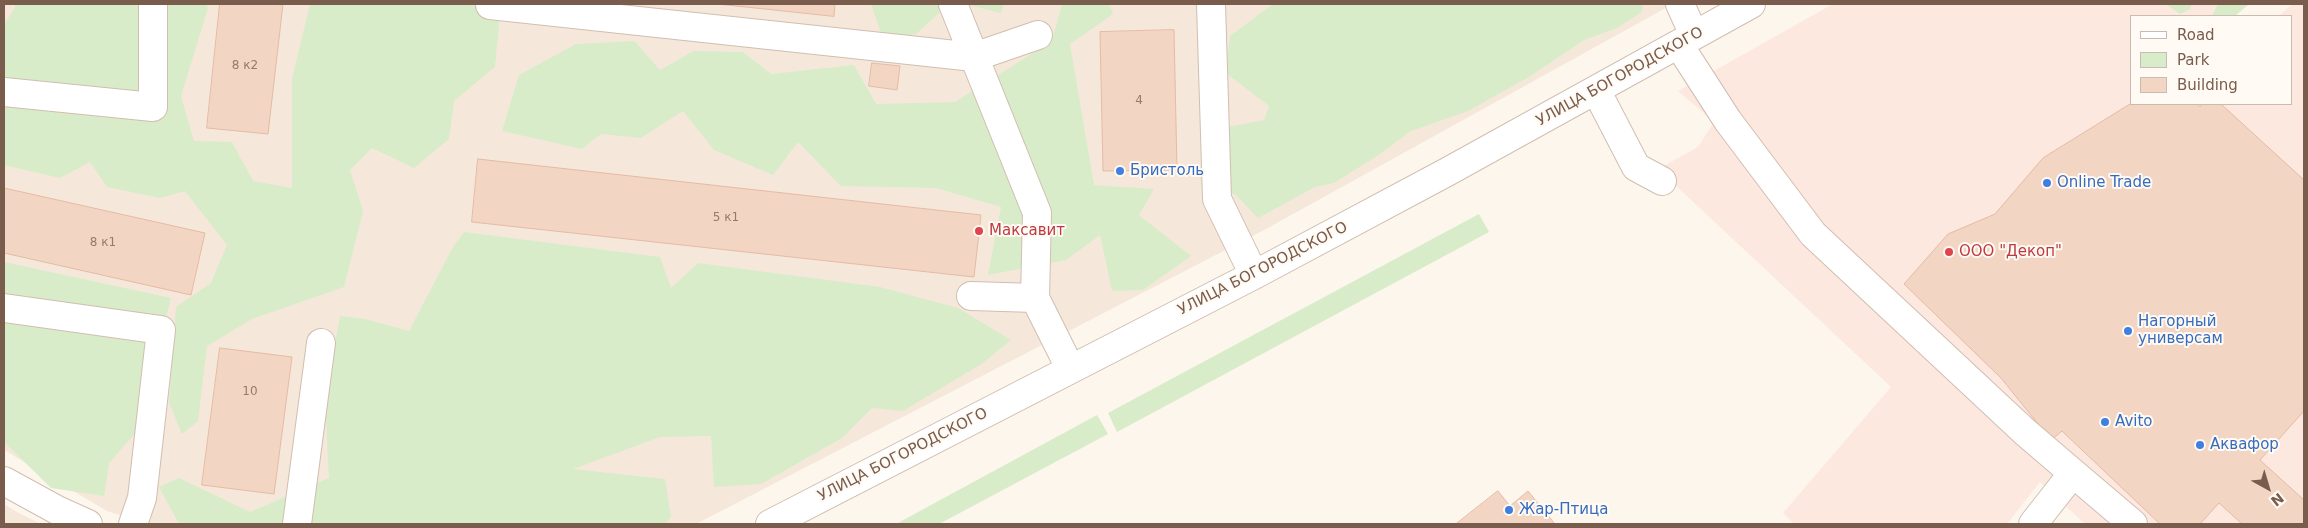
<!DOCTYPE html>
<meta charset="utf-8">
<style>
body{margin:0}
#map{position:relative;width:2308px;height:528px;overflow:hidden;background:#fdf6ec;font-family:"DejaVu Sans",sans-serif}
canvas{display:block}
.frame{position:absolute;inset:0;border:5px solid #7a5c4d;pointer-events:none}
.legend{position:absolute;left:2130px;top:15px;width:162px;height:90px;box-sizing:border-box;background:#fffaf3;border:1px solid #cabbb1;margin:0;padding:6px 9px;list-style:none;font-size:15px;color:#7a5c4d}
.legend li{display:flex;align-items:center;gap:10px;height:25px}
.legend b{width:25px;border:1px solid #cabbb1}
.north{position:absolute;left:2243px;top:463px;width:50px;height:50px;-webkit-text-stroke:4px #fffaf3;paint-order:stroke;rotate:141deg;font-size:14px;font-weight:700;line-height:20px;text-align:center;color:#7a5c4d}
.north::after{content:'';display:block;margin:auto;width:18px;height:22px;background:#7a5c4d;clip-path:polygon(50% 0,100% 100%,50% 72%,0 100%)}
</style>
<div id="map">
<canvas width="2308" height="528"></canvas>
<div class="frame"></div>
<ul class="legend">
<li><b style="height:6px;background:#fff"></b>Road</li>
<li><b style="height:14px;background:#d8ecc9"></b>Park</li>
<li><b style="height:14px;background:#f3d5c3"></b>Building</li>
</ul>
<div class="north">N</div>
</div>
<script>
const context = document.querySelector('canvas').getContext('2d');
context.lineJoin = 'round';
function paint(path, color) {
  context.fillStyle = color;
  context.fill(path, 'evenodd');
}
function stroke(path, color, width, dash) {
  context.strokeStyle = color;
  context.lineWidth = width;
  context.lineCap = dash ? 'butt' : 'round';
  context.setLineDash(dash || []);
  context.stroke(path);
}
function drawText(font, color, halo, rows, align = 'center') {
  context.font = font + ' "DejaVu Sans",sans-serif';
  context.lineWidth = 4;
  context.setLineDash([]);
  context.textBaseline = 'middle';
  context.strokeStyle = halo;
  context.fillStyle = color;
  for (const [text, x, y, turn = 0] of rows) {
    context.save();
    context.translate(x, y);
    context.rotate((+turn || 0) * Math.PI / 180);
    context.textAlign = isNaN(turn) ? turn : align;
    if (halo) context.strokeText(text, 0, 0);
    context.fillText(text, 0, 0);
    context.restore();
  }
}
paint(new Path2D(`
 M4,4H1673L1266,229L696,524H146L107,511L4,450Z
 M4,504L15,511L41,524H4Z`), '#f5e8da');
paint(new Path2D(`
 M1833,4H2249L2235,16H2132V104H2292V16H2279L2292,4H2304V524H2085L2040,482L2007,524H1794L1783,513L1891,387L1658,169L1698,147L1714,122L1678,91Z`), '#fde8e0');
paint(new Path2D(`
 M15,4H206L208,8L181,96L194,141L232,142L253,181L292,188V79L310,4H501L495,67L454,101L449,139L414,168L372,148L350,170L363,211L344,287L252,319L207,346L198,421L182,434L169,403L176,307L211,283L227,245L185,191L160,198L107,187L90,162L60,178L4,165V25L15,7Z
 M871,4H949L916,34L883,39Z
 M964,4H1004L1001,13Z
 M1062,4H1109L1113,14L1070,44L1094,185L1154,189L1139,215L1191,256L1143,290L1112,291L1100,235L1066,260L988,275L1001,207L936,188L841,186L798,142L773,175L714,150L683,111L641,138L601,134L582,149L502,131L519,75L576,44L634,41L660,70L694,51L743,52L771,74L854,65L876,104L955,102L1052,41Z
 M1273,4H1643L1642,12L1617,28L1584,40L1529,77L1468,111L1411,131L1374,158L1334,183L1315,187L1258,218L1236,195L1199,177L1213,130L1264,120L1269,106L1226,73L1230,36Z
 M2166,4H2192L2190,9L2180,14Z
 M2218,4H2249L2235,16H2212Z
 M1479,214L1489,232L1117,432L1108,413Z
 M464,232L660,257L671,288L698,263L880,287L958,308L1011,340L983,363L903,411L872,408L842,438L761,484L714,487L711,436L660,437L573,469L665,479L671,517L665,524H179L159,487L179,478L250,512L329,478L325,400L340,316L365,319L409,331L453,247Z
 M4,262L171,298L138,430L109,463L104,496L51,488L4,442Z
 M1097,415L1108,434L939,524H896Z`), '#d8ecc9');
const building = new Path2D(`
 M220,4H283L268,134L207,128Z
 M718,4H835L834,16Z
 M1174,30L1177,170L1103,171L1100,32Z
 M872,63L900,66L897,90L869,86Z
 M2132,103L2197,104L2200,107L2202,104H2221L2304,180V411L2260,460L2304,500V524H2242L2219,503L2200,524H2160L2062,431L2051,440L2001,378L1904,284L1948,234L1995,214L2043,158Z
 M478,159L981,215L974,277L472,222Z
 M4,188L205,233L191,295L4,253Z
 M220,348L292,357L274,494L202,485Z
 M1498,491L1510,506L1528,491L1555,524H1456Z`);
paint(building, '#f3d5c3');
stroke(building, '#e6bba3', 1);
const minor = new Path2D(`
 M953,4L1037,213L1035,298L1070,368
 M1211,4L1217,199L1254,275
 M1680,4L1694,35
 M490,5L974,57L1038,35
 M1679,45L1728,121L1813,234L2025,432L2073,473
 M1596,90L1636,167L1662,181
 M4,92L153,107V4
 M971,296L1035,298
 M4,308L161,330L142,498L133,524
 M4,481L57,510L88,524
 M297,524L321,343
 M770,524L1254,275L1447,172L1751,4
 M2033,524L2073,473L2133,524`);
stroke(minor, '#d1beb0', 30);
stroke(minor, '#fff', 28);
for (const [x, y, r, color] of [
 [1120,171,5,"#3f7fe0"],
 [2047,183,5,"#3f7fe0"],
 [979,231,5,"#e0444e"],
 [1949,252,5,"#e0444e"],
 [2128,331,5,"#3f7fe0"],
 [2105,422,5,"#3f7fe0"],
 [2200,445,5,"#3f7fe0"],
 [1509,510,5,"#3f7fe0"]
]) {
  const dot = new Path2D();
  dot.arc(x, y, r, 0, 2 * Math.PI);
  context.fillStyle = color;
  context.fill(dot);
  stroke(dot, '#fffaf3', 2);
}
drawText('12px', '#987a6a', null, [
 ["8 к2",245,66],
 ["4",1139,101],
 ["5 к1",726,218],
 ["8 к1",103,243],
 ["10",250,392]
]);
drawText('15px', '#7a5c4d', '#fffaf3', [
 ["УЛИЦА БОГОРОДСКОГО",1620,77,-29],
 ["УЛИЦА БОГОРОДСКОГО",1263,269,-27],
 ["УЛИЦА БОГОРОДСКОГО",903,455,-27]
]);
drawText('15px', '#366cbe', '#fffaf3', [
 ["Бристоль",1130,171],
 ["Online Trade",2057,183],
 ["Нагорный",2138,322],
 ["универсам",2138,339],
 ["Avito",2115,422],
 ["Аквафор",2210,445],
 ["Жар-Птица",1519,510]
], 'left');
drawText('15px', '#be3a42', '#fffaf3', [
 ["Максавит",989,231],
 ["ООО \"Декоп\"",1959,252]
], 'left');
</script>
